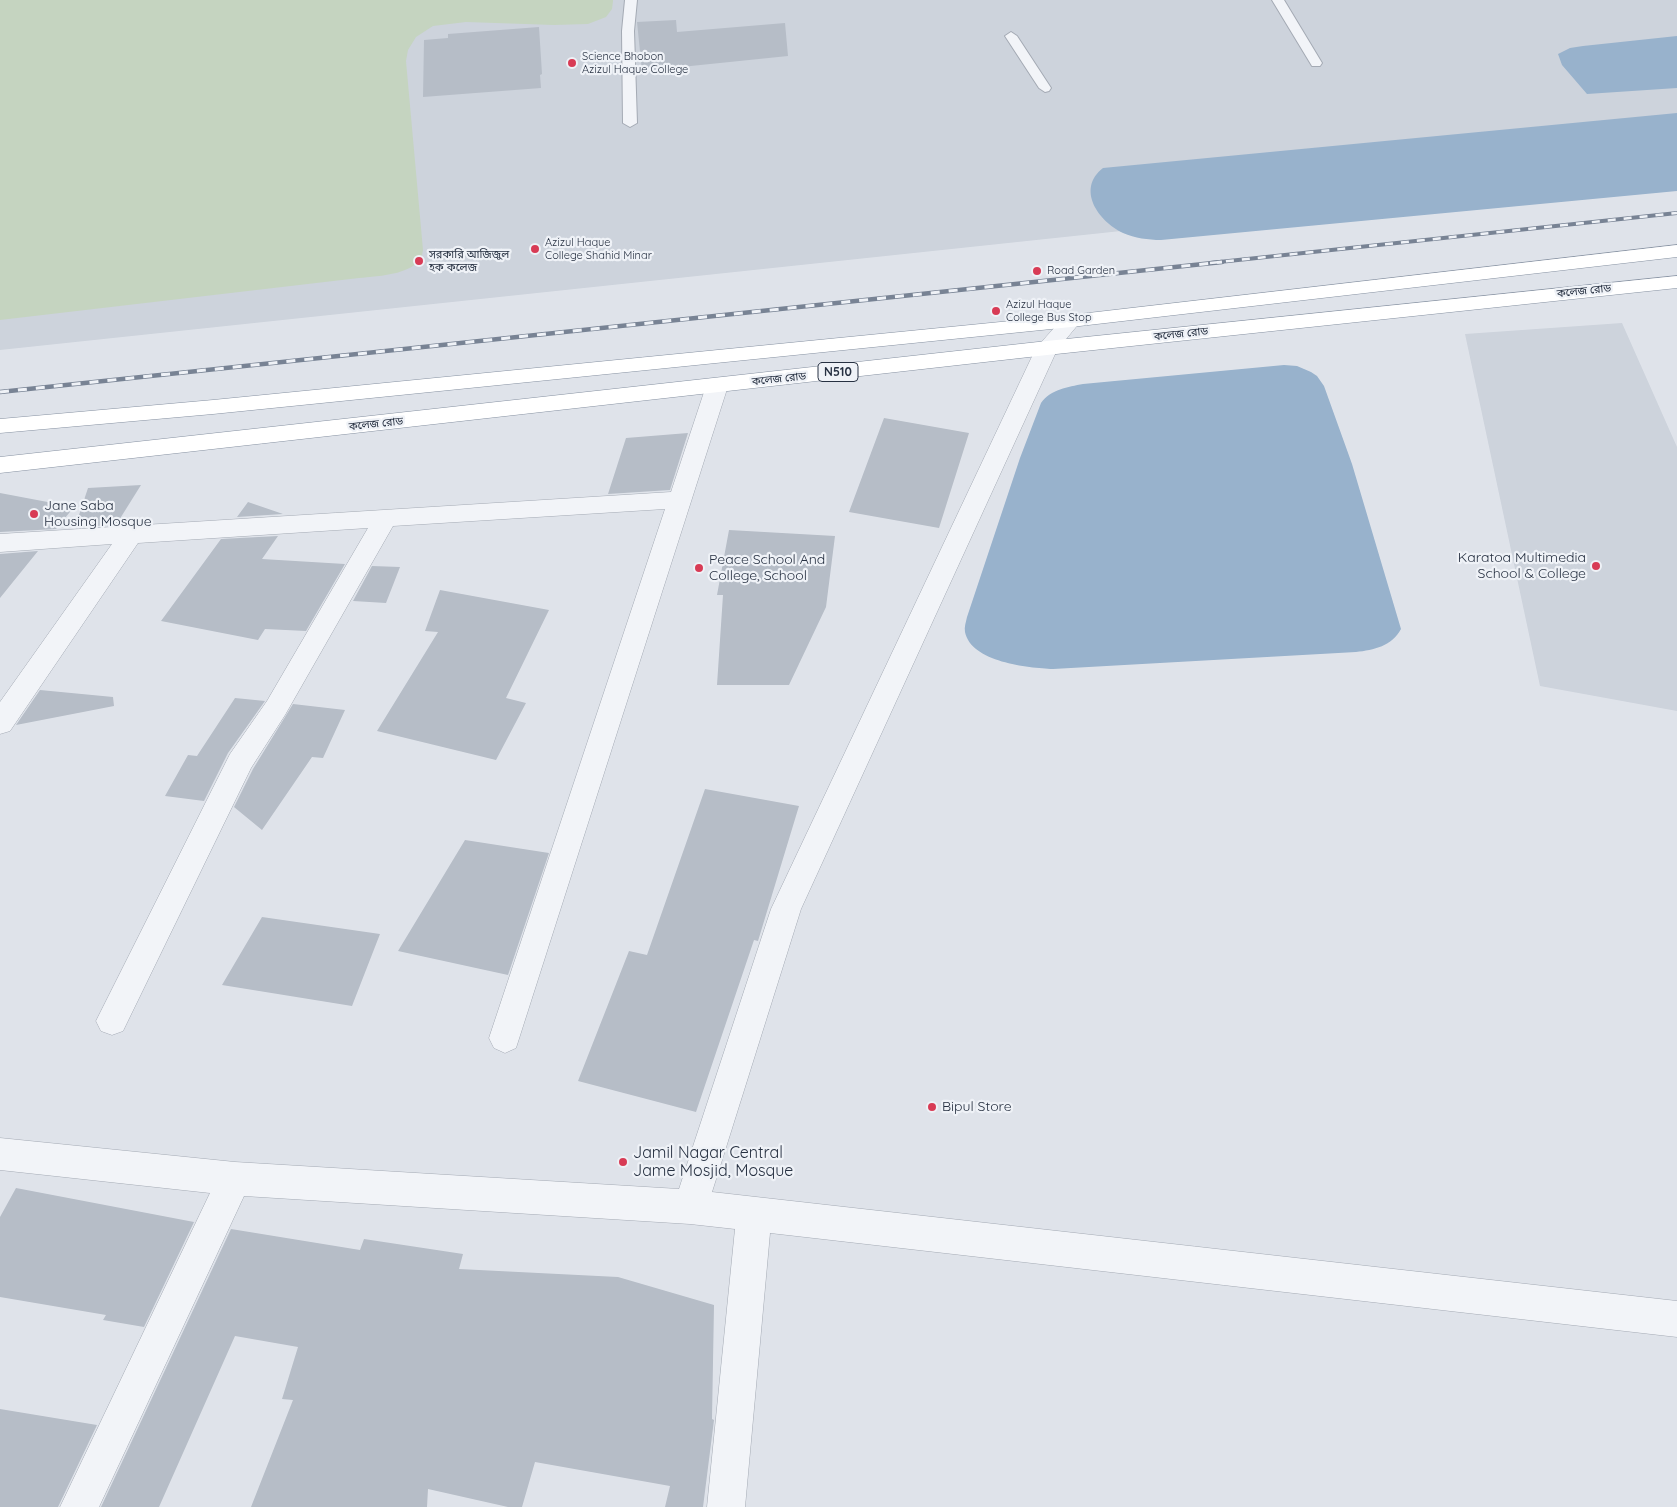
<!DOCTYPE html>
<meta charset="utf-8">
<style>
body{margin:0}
canvas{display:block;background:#dfe3ea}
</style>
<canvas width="1677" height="1507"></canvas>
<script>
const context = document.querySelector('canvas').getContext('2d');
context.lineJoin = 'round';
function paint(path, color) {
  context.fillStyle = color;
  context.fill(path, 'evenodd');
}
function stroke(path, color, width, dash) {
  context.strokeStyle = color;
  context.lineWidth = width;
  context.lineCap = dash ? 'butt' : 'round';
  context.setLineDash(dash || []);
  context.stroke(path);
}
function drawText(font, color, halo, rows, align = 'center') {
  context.font = font + ' Quicksand,"Noto Sans Bengali",sans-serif';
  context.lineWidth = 4.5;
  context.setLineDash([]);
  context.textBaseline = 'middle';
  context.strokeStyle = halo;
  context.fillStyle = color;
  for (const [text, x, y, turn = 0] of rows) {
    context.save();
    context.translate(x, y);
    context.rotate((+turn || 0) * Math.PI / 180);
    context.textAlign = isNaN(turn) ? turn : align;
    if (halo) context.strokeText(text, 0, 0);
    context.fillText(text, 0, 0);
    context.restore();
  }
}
paint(new Path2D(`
 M0,0H1677V172L0,350Z
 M1622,323L1677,447V711L1540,686L1465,334Z`), '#cdd3dc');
paint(new Path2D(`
 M0,0H613V1L612,9L606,17L588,24L554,25L466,22L433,26L416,37L408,50L406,61L423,250C421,275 378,276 359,278L0,320Z`), '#c5d4c0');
paint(new Path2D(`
 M1677,36V88L1587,94L1562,65L1558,54L1570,48L1583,46Z
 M1677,113V191L1161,240C1148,240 1135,238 1123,233C1098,221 1076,189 1103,168Z
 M1284,365L1297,366L1311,372L1317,376L1324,386L1352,464L1401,629C1392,646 1374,650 1356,652L1053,669C1028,668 971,662 965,632C964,627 966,622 967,617L1020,458L1041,403C1051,389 1068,387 1083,384Z`), '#98b2cc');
paint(new Path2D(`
 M676,20L677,32L785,23L788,56L642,71L637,22Z
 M539,27L542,74L540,75L541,88L423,97L424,40L448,38V34Z
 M884,418L969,433L939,528L849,512Z
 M688,433L670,490L608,494L626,438Z
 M141,485L116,525L75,527L88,488Z
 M0,493L74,507L56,529L0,532Z
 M248,502L283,514L237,517Z
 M729,530L835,536L826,607L789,685H717L723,595H717Z
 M278,536L262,559L345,564L306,631L265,629L258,640L161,621L221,539Z
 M38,551L0,598V554Z
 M372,566L400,567L386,603L353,601Z
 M440,590L549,610L506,698L526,703L496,760L377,731L438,632L425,631Z
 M40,690L113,697L114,706L16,725Z
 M235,698L265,701L228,753L204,801L165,796L188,755L197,756Z
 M293,704L345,710L323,758L312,757L262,830L234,807L253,769Z
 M705,789L799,806L758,941L754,940L696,1112L578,1081L629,951L647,955Z
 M465,840L549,853L508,975L398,951Z
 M262,917L380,934L352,1006L222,985Z
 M16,1188L194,1222L144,1327L103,1320L106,1315L0,1297V1217Z
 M231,1229L360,1250L364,1239L463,1254L459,1269L618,1277L714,1305L712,1419L714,1420L703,1507H665L670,1486L535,1462L522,1507H508L428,1489L427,1507H251L293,1400L282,1399L298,1347L235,1336L159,1507H101Z
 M0,1409L97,1425L58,1507H0Z`), '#b6bdc7');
const lane = new Path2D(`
 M625,0H637L634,31L637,123L630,127L623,123L622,31Z
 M1272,0H1284L1322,63L1320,66H1312Z
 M1011,32L1017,36L1051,88L1049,91L1045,92L1039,88L1005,36Z`);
const street = new Path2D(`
 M1071,315L1078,317L1081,321L1057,350L801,909L712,1192L1677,1301V1337L770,1233L745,1507H707L735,1229L690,1224L244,1196L99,1507H60L210,1193L0,1170V1138L235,1162L679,1189L771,909L1036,348L1064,317Z
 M717,379L725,381L728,386L516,1048L505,1053L494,1048L489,1038L665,509L393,526L285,715L251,768L123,1031L112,1035L101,1031L96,1021L101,1011L230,754L267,701L368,528L138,543L10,731L0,734V702L112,544L0,552V534L671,492L706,386L709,381Z`);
const highway = new Path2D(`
 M1677,245V257L1071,327L213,414L0,433V419L213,400L1071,315Z
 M1677,276V288L1047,355L0,473V457L1047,341Z`);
stroke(lane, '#a4aab4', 2);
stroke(street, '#a4aab4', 1);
stroke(highway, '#8691a1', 1);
paint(lane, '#f2f4f8');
paint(street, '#f2f4f8');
paint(highway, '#fff');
const railFar1 = new Path2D(`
 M1210,263L1677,213`);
const rail = new Path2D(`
 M0,392L1222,262`);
stroke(railFar1, '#788394', 4);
stroke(rail, '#788394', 4.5);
stroke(railFar1, '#eff2f7', 2.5, [8]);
stroke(rail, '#eff2f7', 3, [9]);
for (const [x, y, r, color] of [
 [572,63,5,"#d83b55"],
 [535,249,5,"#d83b55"],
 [419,261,5,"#d83b55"],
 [1037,271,5,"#d83b55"],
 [996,311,5,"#d83b55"],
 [34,514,5,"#d83b55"],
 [1596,566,5,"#d83b55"],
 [699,568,5,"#d83b55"],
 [932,1107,5,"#d83b55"],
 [623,1162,5,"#d83b55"]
]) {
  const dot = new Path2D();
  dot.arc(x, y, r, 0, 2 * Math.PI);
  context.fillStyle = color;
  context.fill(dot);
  stroke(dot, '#eff2f7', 2);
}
drawText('11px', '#273142', '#eff2f7', [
 ["Science Bhobon",582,57],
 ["Azizul Haque College",582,70],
 ["Azizul Haque",545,243],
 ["College Shahid Minar",545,256],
 ["সরকারি আজিজুল",429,255],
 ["হক কলেজ",429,268],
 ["Road Garden",1047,271],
 ["Azizul Haque",1006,305],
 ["College Bus Stop",1006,318]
], 'left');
drawText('11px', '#273142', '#eff2f7', [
 ["কলেজ রোড",1584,291,-6],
 ["কলেজ রোড",1181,334,-6],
 ["কলেজ রোড",779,379,-6],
 ["কলেজ রোড",376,424,-6]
]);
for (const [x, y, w] of [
 [838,372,40]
]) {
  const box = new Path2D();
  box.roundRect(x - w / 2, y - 9.5, w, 19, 4);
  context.fillStyle = '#eff2f7';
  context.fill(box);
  stroke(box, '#273142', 1);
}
drawText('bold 12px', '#273142', null, [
 ["N510",838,372]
]);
drawText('14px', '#273142', '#eff2f7', [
 ["Jane Saba",44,506],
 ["Housing Mosque",44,522],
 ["Karatoa Multimedia",1586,558,"right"],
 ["School & College",1586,574,"right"],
 ["Peace School And",709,560],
 ["College, School",709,576],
 ["Bipul Store",942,1107]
], 'left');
drawText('16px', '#273142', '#eff2f7', [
 ["Jamil Nagar Central",633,1153],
 ["Jame Mosjid, Mosque",633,1171]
], 'left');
</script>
